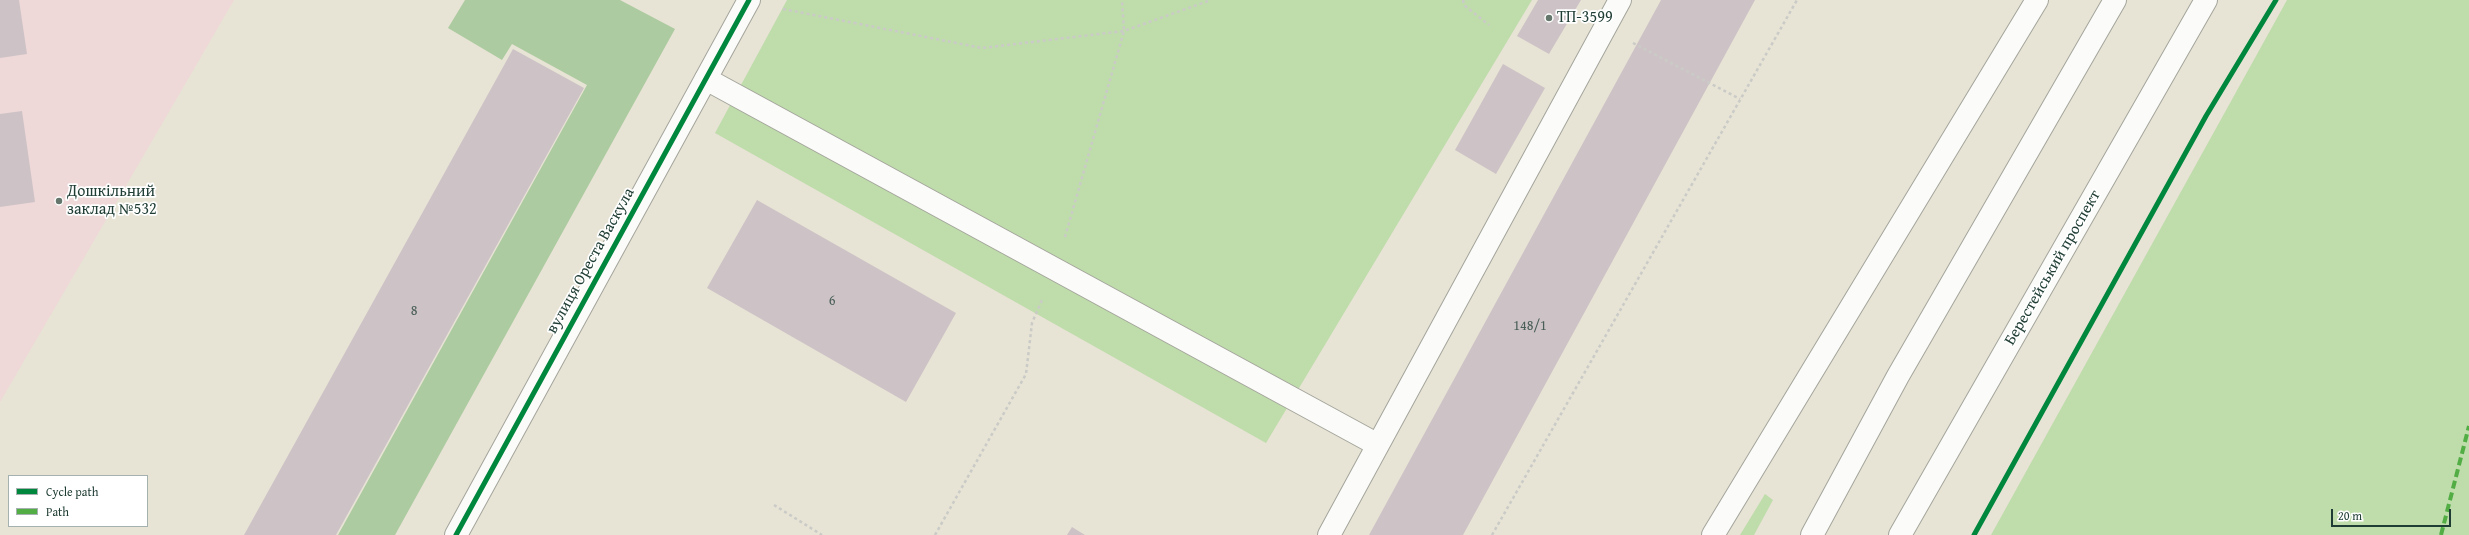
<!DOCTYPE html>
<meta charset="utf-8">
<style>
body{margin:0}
#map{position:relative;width:2469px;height:535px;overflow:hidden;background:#e7e3d5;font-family:"Gentium Book Plus",serif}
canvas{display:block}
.legend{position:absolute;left:8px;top:475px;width:140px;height:52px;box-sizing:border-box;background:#fff;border:1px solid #a5b1ae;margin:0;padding:5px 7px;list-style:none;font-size:12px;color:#1f3d34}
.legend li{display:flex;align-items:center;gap:8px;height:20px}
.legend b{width:20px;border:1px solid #a5b1ae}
.scale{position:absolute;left:2331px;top:509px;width:120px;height:18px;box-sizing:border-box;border:2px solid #1f3d34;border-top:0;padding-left:5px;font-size:12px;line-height:14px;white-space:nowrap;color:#1f3d34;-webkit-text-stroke:3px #fff;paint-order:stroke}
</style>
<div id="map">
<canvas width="2469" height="535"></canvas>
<ul class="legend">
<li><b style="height:5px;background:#00873e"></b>Cycle path</li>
<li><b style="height:5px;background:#52ad45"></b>Path</li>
</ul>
<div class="scale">20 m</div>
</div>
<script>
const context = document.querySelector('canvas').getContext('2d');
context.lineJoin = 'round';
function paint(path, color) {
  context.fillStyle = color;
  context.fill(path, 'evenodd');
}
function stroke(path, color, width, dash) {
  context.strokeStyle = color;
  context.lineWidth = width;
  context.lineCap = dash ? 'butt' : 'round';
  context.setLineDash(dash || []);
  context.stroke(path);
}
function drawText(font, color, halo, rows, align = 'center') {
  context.font = font + ' "Gentium Book Plus",serif';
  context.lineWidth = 3.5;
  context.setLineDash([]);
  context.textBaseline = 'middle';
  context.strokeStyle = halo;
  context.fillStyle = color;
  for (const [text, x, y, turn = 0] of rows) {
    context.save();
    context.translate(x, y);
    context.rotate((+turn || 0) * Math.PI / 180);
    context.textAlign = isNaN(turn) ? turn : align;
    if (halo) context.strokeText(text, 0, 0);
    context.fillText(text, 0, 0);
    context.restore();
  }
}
paint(new Path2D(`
 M0,0H234L0,402Z`), '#efd8d8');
paint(new Path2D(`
 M787,0H1532L1266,443L715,133Z
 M2287,0H2469V535H1991Z
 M1765,494L1773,500L1754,535H1740Z`), '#bfdcab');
paint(new Path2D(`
 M465,0H620L675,29L395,535H338L587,85L512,44L502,60L448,28Z`), '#adcba0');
paint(new Path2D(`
 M0,0H19L27,54L0,58Z
 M1538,0H1581L1549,54L1517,36Z
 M1661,0H1755L1463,535H1369Z
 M513,49L584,88L336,535H244Z
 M1503,64L1545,88L1496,174L1455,150Z
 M22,111L35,202L0,207V114Z
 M757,200L956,313L906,402L707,288Z
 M1072,527L1085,535H1067Z`), '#cdc3c6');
const lane = new Path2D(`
 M706,79L1378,445
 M1329,535L1620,0`);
const street = new Path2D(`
 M456,535L749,0`);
const highway = new Path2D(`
 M1713,535L2037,0
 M1812,535L1898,376L2115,0
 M1900,535L2206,0`);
stroke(lane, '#a4a59c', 24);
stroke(street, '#a4a59c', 24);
stroke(highway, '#a4a59c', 24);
stroke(new Path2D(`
 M1463,0L1464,5L1489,25
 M783,9L982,48L1124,31L1211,0
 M1633,43L1740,99
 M1065,237L1124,31L1122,0
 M774,505L822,535
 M935,535L1026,374L1032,323L1042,300
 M1492,535L1797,0`), '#cacbc7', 2.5, [3, 3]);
stroke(lane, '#fbfbf9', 22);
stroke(street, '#fbfbf9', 22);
stroke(highway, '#fbfbf9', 22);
stroke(new Path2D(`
 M2441,535L2469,426`), '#52ad45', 4, [8, 4]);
stroke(new Path2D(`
 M456,535L749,0
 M1974,535L2206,116L2276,0`), '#00873e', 5);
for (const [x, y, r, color] of [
 [1549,18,4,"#65776c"],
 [59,201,4,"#65776c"]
]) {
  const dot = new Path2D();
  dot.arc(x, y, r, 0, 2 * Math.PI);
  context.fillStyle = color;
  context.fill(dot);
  stroke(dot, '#fff', 1.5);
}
drawText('14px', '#4a5e58', null, [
 ["6",832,301],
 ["8",414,311],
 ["148/1",1530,326]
]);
drawText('16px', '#1f3d34', '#fff', [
 ["ТП-3599",1557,18],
 ["Дошкільний",67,192],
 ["заклад №532",67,210]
], 'left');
drawText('16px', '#1f3d34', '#fff', [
 ["вулиця Ореста Васкула",591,261,-61],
 ["Берестейський проспект",2053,268,-60]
]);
</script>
